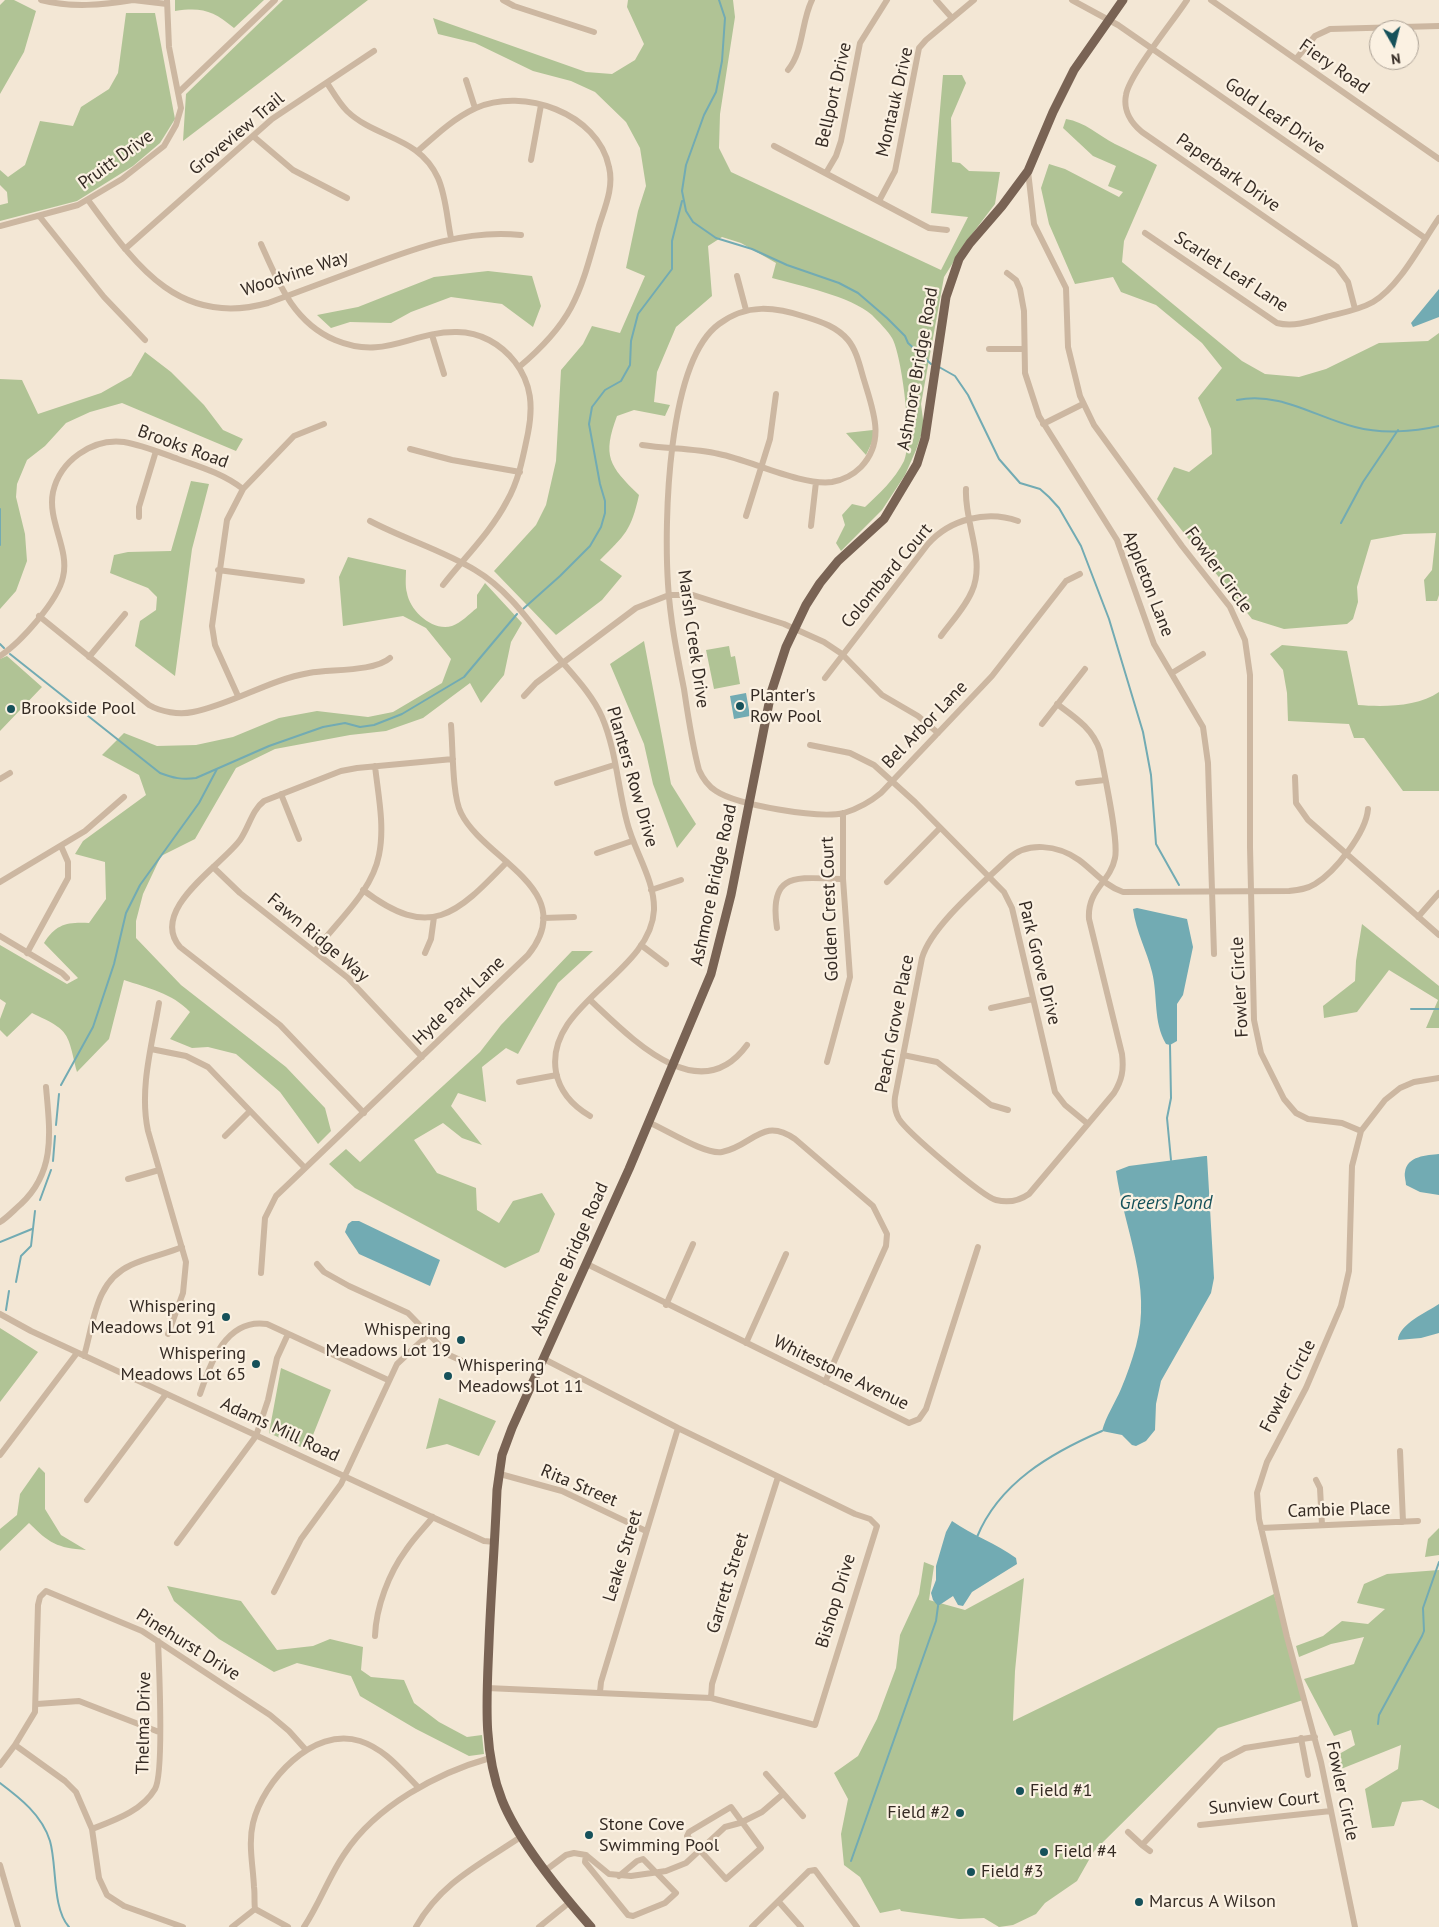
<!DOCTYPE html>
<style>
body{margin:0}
#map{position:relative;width:1439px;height:1927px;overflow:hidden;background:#f3e7d5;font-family:"PT Sans",sans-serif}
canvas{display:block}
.north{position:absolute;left:1369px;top:20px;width:50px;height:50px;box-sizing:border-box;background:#fbf1e2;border:1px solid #aca296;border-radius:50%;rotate:172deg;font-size:14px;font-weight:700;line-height:20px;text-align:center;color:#352b24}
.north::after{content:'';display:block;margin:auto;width:18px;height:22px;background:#16515a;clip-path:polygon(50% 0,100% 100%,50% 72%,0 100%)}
</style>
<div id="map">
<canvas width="1439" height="1927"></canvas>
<div class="north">N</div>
</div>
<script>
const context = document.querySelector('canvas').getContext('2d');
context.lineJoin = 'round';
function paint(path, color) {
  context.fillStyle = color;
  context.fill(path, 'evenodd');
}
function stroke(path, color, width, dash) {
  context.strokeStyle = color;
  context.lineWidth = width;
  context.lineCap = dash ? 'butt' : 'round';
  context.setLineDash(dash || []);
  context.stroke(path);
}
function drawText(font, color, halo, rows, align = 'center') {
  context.font = font + ' "PT Sans",sans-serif';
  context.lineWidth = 4.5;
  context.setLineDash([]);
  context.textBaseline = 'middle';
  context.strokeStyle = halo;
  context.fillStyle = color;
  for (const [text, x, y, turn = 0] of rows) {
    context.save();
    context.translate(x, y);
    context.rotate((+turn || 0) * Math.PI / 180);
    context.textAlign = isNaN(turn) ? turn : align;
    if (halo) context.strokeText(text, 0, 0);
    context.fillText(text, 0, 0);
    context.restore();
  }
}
paint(new Path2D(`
 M5,0H14L36,11L24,52L0,94V5Z
 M175,0H264L234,28C213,11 203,7 175,11Z
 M283,0H368L183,141L186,94Z
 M628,0H733L735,17L720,114L719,148L731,172L941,270L968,217L931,213L943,75H962L966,83L951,118L952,162L960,163L969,171L1000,172L995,204L966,242L944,277L921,404L924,427L916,450L905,475L882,510L841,551L836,543L845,525L842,515L852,504L865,507C879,494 895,479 904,461C913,444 902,355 892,338C888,331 878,321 872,315C850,296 801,286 772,278L776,263L741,243L722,237L708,246L712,296L676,327L657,372L654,402L670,405L665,416L634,410L617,416C602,456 609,466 639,495C631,531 625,535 600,560L622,576L602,600L556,635L494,571L536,525L546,505L556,461L561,370L583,344L592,326L620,333L645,276L626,268L638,211L646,186L640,148L626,122L595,92L571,81L533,71L475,43L438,34L433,18L586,72L612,74L635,60L644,44L627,7Z
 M126,13H155L175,119L160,143L133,166L77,201L0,221V205L8,203L7,192L0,185V170L8,177L25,165L40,121L73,126L81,107L109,89L118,73Z
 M1066,119C1085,122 1098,135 1115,144C1129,151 1143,157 1157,165L1124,241L1122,262L1242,361L1265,374L1299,377L1326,369L1379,343L1428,341L1439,333V595L1437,601H1426L1424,580L1432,570L1436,533L1404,534L1371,540L1357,587L1358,602L1353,619L1347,624L1284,629L1252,619L1157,499L1174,467L1189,472L1212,454L1211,429L1198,398L1222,368L1202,343L1156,305L1121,292L1113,277L1075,284L1049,224L1041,188L1049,164L1065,169L1119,197L1123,192L1108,186L1116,166L1093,156L1063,128Z
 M488,271L532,276L541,306L533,327L502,304L451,297L411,312L391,323L350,322L331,328L317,315L358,307L434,277Z
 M145,352L171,372L204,405L223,430L243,439L236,451L122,403L90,412L66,423L45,446L27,460L17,484L16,497L25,534L27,561L16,591L0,609V379L22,380L38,414L101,393L131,376Z
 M873,430V440L866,455L846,433Z
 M191,481L209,484L192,549L175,676L135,646L140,621L156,610L157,597L148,588L110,573L114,555L128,552L171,551Z
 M348,557L406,570C406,577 405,586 407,593C410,611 433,632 452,626C461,623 469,614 477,608V595L485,583L522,623L511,642L504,675L481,703L470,683L423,718L386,731L350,735L275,749L236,768L195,839L161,856L143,894L136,921V938L181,985L286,1067L325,1108L331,1131L318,1144L280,1092L236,1054L208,1047L192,1048L170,1039L190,1012C172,993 148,988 124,980L109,1039L77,1072C67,1031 70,1031 32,1013L7,1037L0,1030V1019L6,1003L0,999V945L67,984L78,978L44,943C56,924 67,922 89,923L106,899L105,862L75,854L83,841L146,795L139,775L102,755L124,733L157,746L196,745L233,737L279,718L317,711L368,717L393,712L442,683L451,659L426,628L403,616L343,626L339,577Z
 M644,641L671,784L696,824L677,848L653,784L644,744L610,664Z
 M1282,645L1347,651L1358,705C1383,707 1418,707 1439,692V791H1403L1364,738H1354L1349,724L1288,721L1287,693L1283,670L1270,654Z
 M729,646L731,657L735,656L740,684L714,689L706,650Z
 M7,656L42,687L0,731V659Z
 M1362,924L1439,986V1028H1426L1438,1000L1389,970L1357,1012L1324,1018L1323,1006L1355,981L1356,961Z
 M572,951H593L558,983L518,1054L506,1048L482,1067L486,1102L458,1093L451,1106L482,1145L462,1138L443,1123L414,1140L437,1173L476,1188L477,1210L499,1223L513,1201L542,1193L555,1214L539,1252L505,1268L355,1188L329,1164L346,1149L360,1162L480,1052L501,1025Z
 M0,1328L38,1352L0,1402Z
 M281,1368L331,1390L307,1450L269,1433Z
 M439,1398L496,1421L479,1456L447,1444L426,1449Z
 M39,1467L45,1473V1509L61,1535L86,1550C57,1548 49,1543 29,1523L0,1551V1529L17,1515L20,1494Z
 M1439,1528V1555L1425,1557L1428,1539Z
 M924,1562L934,1566L929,1600L965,1610L1024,1578L1015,1671L1013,1721L1274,1594L1303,1700L1218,1728L1094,1851L1077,1881L1045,1903L1036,1914L1013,1925L999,1927L984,1918L959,1919L901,1911L900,1909L880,1913L860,1877L844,1865L841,1834L848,1799L834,1773L858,1756L877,1719L896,1668L900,1635L919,1594Z
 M1439,1570V1809L1422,1800L1402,1802L1394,1826L1372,1828L1365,1789L1398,1769L1401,1745L1336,1771L1332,1758L1355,1745L1351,1730L1334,1736L1304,1679L1354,1664L1364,1637L1331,1644L1299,1657L1296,1646L1323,1636L1342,1621L1368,1624L1385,1609L1357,1603L1364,1584L1387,1574Z
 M167,1586L241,1601L277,1650L313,1646L330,1639L363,1647L361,1670L371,1677L404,1680L414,1703L439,1722L467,1737L482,1735L484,1754L469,1756L416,1729L360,1696L351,1676L297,1663L274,1672L219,1639L174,1601Z`), '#b0c395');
paint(new Path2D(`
 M1439,289V317L1413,327L1411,323Z
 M746,693L750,716L734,719L730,696Z
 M1137,908L1187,919L1193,947L1183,995L1177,1004V1041L1170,1045L1166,1044C1153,1022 1158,996 1152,972C1147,951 1136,932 1133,909Z
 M1439,1154V1195L1420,1192L1406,1185C1406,1181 1404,1176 1405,1172C1407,1156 1427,1155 1439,1154Z
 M1205,1156H1207L1214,1278L1211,1293L1161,1381L1156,1404L1155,1430L1146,1441L1136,1446L1132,1445L1122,1435L1102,1431C1106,1416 1115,1403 1121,1389C1127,1375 1132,1360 1136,1346C1153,1286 1124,1229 1116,1171L1129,1166Z
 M352,1221H359L440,1260L430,1286L359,1254L345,1232L348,1224Z
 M1439,1304V1333L1421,1338L1398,1340C1399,1324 1427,1312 1439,1304Z
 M952,1521C972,1535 997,1544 1016,1558L1017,1564L972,1592L963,1606L958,1605L953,1596L938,1606L933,1600L931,1593L936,1580V1566L946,1532Z`), '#72abb3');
stroke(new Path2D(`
 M719,0L725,18L722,61L716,92L704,115L686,165L682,191L686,211L693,222L716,238L752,249L787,265L839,283L858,293L887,318L905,336L908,343L931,364
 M939,367L955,376L968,395L999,459L1020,483L1040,489L1049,497L1059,508L1081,546L1109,619L1143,732L1151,775L1156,844L1179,885
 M1237,400C1279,391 1315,417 1355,427C1381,434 1413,432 1439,426
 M0,509V545
 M1341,523L1363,482L1398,430
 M523,609L560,576L590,546L601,527L605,513V501L600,484L589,424L592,407L605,390L621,381L630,365L631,341L638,314L672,269V241L682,201
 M0,644L4,648
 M10,654L160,773C173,778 182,780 196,778L269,746L323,727L345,723L360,727L374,725L402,714L464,677L517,614
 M1411,1009H1439
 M1170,1045L1171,1098L1167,1118L1171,1160
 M61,1085L93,1027L114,964L126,913L140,885L199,803L217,769
 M56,1125L59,1094
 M53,1161L55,1136
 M40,1200L51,1170
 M0,1242L32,1229
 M16,1282L21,1256L31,1246L35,1211
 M6,1310L9,1291
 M977,1537C999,1483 1051,1453 1102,1431
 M1378,1724L1379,1715L1422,1636L1424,1631L1423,1608L1439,1562
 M0,1783C20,1798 42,1815 50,1841C57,1865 52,1908 69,1927
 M851,1861L936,1621L938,1606`), '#72abb3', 2);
stroke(new Path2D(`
 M41,0C72,8 102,5 133,0
 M133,0L167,4
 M503,0L514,6L594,32
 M936,0L952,18
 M1072,0L1118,25L1425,238
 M1187,0C1174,20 1129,75 1126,95C1123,110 1131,123 1142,132L1337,267L1348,282L1355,309
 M1211,0L1439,159
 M1296,59L1315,36L1330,29L1439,26
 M788,70C804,50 801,22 812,0
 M466,80L475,108
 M327,83C333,92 339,103 347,111C376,139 419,136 438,178C446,196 447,219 451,238
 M179,92L275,0
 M253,136L293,170L347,198
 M774,146L929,228L947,230
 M418,151C436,135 454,118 476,108C523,87 598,113 609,167C614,187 605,207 599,226C580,293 575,320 519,367
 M531,160L541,105
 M1028,171L1034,224L1066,288L1068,347L1080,396L1094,425L1182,546L1230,607L1245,640L1250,675V847L1254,1020L1261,1053L1284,1099L1296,1113L1308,1119L1342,1123L1361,1131
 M826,173L836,156L841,141L860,43L887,0
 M88,200C135,264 178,328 268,303C300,291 333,279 365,267C416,248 466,229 521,235
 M879,201L895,171L919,48L926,40L974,0
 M40,217L104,297L145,340
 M0,226L78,205L122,179L164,146L176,125L181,108L169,47L167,0
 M1145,233L1277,323C1293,327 1309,322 1326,317C1341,313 1359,310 1373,302C1400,286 1421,244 1439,218
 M261,244C278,282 293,322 335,340C385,361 411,331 457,332C480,332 501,344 515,362C532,384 533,407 528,433C523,457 519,480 507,501C491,532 464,558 443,585
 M125,249L272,119L374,51
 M1007,273L1016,280L1020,289L1024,311L1025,373L1039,416L1117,540L1154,644L1203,727L1208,763L1214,954
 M737,276L746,310
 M432,335L444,374
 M989,349H1023
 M1043,424L1083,404
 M642,445C668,449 694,448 719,454C750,460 802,486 832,482C843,480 853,475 861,467C886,441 873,410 864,380C860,367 857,351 848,340C837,327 822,322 806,317C775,307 747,303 719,324C667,362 664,523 668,584C670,619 677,654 684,689C688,716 692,744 699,770C703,779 708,786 716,791C737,805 819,819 844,813C857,809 870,802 881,793L992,676L1066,581L1080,574
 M410,449L452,460L520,472
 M746,516L770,439L776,394
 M139,517V507L156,451
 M370,521C404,539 442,550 475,570C509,590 532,625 557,656C573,675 592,694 602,717C616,750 618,788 627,822C634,851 655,880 654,910C651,974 544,1004 556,1072C560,1093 573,1106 590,1116
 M811,526L816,482
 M218,570L302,581
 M39,616L149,705C161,712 179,715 193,712C233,704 268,680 309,673C331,669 374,672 390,658
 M941,636C951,622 965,608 972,591C986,560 964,522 966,489
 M0,656C20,643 58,601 63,577C70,549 47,521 53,492C60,461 92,438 124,442C142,445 161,453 178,459C201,467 224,474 243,489
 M89,657L125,614
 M1172,673L1203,654
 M825,678L928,544C950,519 987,510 1018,521
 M238,696L215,645L212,626L227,520L243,489L294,436L324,424
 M524,696L536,683L636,608L669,595H693L784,624L824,642L842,654L882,695L918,716L938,733
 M1057,704C1076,718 1093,729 1100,751C1104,773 1119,840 1115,858C1110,883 1087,889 1089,919L1122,1054C1124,1070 1122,1080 1114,1093L1029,1194C1019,1201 1008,1203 996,1200C983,1197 907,1132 899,1119C895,1112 894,1105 895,1097L922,958C931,926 983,883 1008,859C1027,841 1058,845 1079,860C1094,871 1105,886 1123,892L1289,891C1299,890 1307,889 1315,884C1335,872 1366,833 1368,809
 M1042,724L1085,669
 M810,745L850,753L874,765L915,802L1004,892L1012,908L1055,1092L1065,1105L1088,1124
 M1295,777L1296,803L1308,820L1439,935
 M0,779L10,773
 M557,783L614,765
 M1078,783L1105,780
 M281,794L299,839
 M597,853L632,841
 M213,867L240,893L348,978L422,1057
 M0,882L85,831L124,797
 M887,882L940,828
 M363,890C430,941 456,915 507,862
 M651,890L681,880
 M1418,917L1439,893
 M543,918L574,917
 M777,928C768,870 798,878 843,879
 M0,936L62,973L67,978
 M641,945L666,964
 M315,951C337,921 372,892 379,855C385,826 378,794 375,766
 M27,953L68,878V862L61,846
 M425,953L431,939L434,917
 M590,1000C630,1037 699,1111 747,1045
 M159,1003C152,1045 139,1089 148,1131L186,1262L183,1293L168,1334
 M991,1008L1033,999
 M151,1049L186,1056L208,1067L305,1168
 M903,1055L937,1062L991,1105L1008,1110
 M827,1062L850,977L843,879V813
 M519,1082L557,1075
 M364,1113L280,1025L180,947C148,910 222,865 240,840C249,827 252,810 264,801L341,771L357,768L453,759
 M648,1122C665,1129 705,1155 722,1152C753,1146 762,1116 795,1139L873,1206L887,1234L886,1246L825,1382
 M225,1136L250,1111
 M128,1179L159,1170
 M0,1222C8,1217 14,1210 21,1204C56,1171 50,1132 46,1087
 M317,1264L324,1272L349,1286L408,1313L449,1355L482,1370
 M587,1264L909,1423L919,1419L926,1409L978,1247
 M261,1273L265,1218L276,1196L528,955C581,890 484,860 461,813C452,796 453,747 451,725
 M666,1305L693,1244
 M0,1314L31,1331L484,1541L495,1542
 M746,1343L786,1254
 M84,1356C94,1322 95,1281 131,1265C148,1257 166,1254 182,1247
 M200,1394C211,1362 226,1318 267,1324L388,1380
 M1400,1451L1403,1522
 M0,1455L77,1353
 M500,1474L562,1491L646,1531
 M1316,1480L1320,1488L1322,1525
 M87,1500L166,1394
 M1261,1528L1418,1521
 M177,1543L256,1436L268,1400L277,1358L288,1334
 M274,1592L301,1539L341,1484L397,1364L428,1335
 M375,1636C376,1607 389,1573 406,1550C414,1538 424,1528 433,1517
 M487,1688L711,1698L815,1725L877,1526L870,1519L855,1514L678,1428L544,1359
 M600,1692L601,1682L678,1428
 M711,1698L712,1684L778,1477
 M37,1704L79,1701L159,1732
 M1301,1738L1308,1775
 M15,1745L65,1781L76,1792L92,1829L99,1878L107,1895L124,1906L183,1927
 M0,1765L15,1745L35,1712L38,1605L40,1597L46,1591L142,1631L270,1715L289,1731L306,1750
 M766,1774L803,1816
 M731,1807L761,1848L726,1879L687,1836L689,1832Z
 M1200,1825L1331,1811
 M92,1829C115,1820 142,1811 155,1789C164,1774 159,1664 158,1641
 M1128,1832L1142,1845L1222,1760L1245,1748L1315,1737
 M1142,1845L1150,1851
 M586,1855L585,1862L628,1915L633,1916L665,1903L676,1893L643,1859L637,1861L619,1876
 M0,1865L18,1927
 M546,1870L566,1855L574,1853L586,1855L609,1874L631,1876L666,1871L686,1863L725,1827L740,1823L762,1812L783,1794
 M779,1902L801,1927
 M255,1909C254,1902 255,1894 254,1887C253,1865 248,1844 253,1823C263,1781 313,1726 360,1741C385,1749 401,1770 419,1788
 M255,1909L288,1927
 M232,1927L255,1909
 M304,1927C320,1903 329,1876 345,1853C376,1806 437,1773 490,1758
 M416,1927C441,1882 481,1864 522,1836
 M539,1927L570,1902
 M752,1927L809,1871L815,1870L857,1927
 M1355,1927L1321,1762L1287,1637L1259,1519L1257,1493L1267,1462L1306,1388L1341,1306L1349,1271L1352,1166L1361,1131L1385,1100L1400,1088L1414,1082L1439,1078`), '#ccb7a1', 6);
stroke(new Path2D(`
 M591,1927C562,1894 518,1840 502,1800C482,1749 487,1695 489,1642C491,1591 495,1541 497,1490L502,1455L512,1428L629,1169L711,974L731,895L771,693L786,647L806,605L820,583L838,561L884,519L917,464L925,438L946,297L959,259L970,243L1002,206L1028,171L1053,112L1074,70L1123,0`), '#796354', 9);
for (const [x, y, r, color] of [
 [740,706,5,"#16515a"],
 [11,709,5,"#16515a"],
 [226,1317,5,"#16515a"],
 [461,1340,5,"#16515a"],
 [256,1364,5,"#16515a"],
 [448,1376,5,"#16515a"],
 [1020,1791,5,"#16515a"],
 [960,1813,5,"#16515a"],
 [589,1835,5,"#16515a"],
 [1044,1852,5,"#16515a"],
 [971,1872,5,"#16515a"],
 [1139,1902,5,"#16515a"]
]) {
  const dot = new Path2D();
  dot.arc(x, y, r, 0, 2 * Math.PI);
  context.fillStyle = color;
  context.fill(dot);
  stroke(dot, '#fbf1e2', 2);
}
drawText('18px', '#352b24', '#fbf1e2', [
 ["Fiery Road",1334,67,35],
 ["Bellport Drive",834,95,-77],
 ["Montauk Drive",895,102,-77],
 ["Gold Leaf Drive",1275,116,35],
 ["Groveview Trail",237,134,-40],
 ["Pruitt Drive",116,160,-36],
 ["Paperbark Drive",1228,173,35],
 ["Scarlet Leaf Lane",1231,272,33],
 ["Woodvine Way",295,274,-18],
 ["Ashmore Bridge Road",918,369,-80],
 ["Brooks Road",183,447,20],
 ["Fowler Circle",1218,570,54],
 ["Colombard Court",887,576,-50],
 ["Appleton Lane",1148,584,69],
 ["Marsh Creek Drive",693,639,82],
 ["Bel Arbor Lane",925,725,-46],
 ["Planters Row Drive",632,777,74],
 ["Ashmore Bridge Road",714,885,-78],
 ["Golden Crest Court",830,909,-92],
 ["Fawn Ridge Way",318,938,40],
 ["Park Grove Drive",1039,963,76],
 ["Fowler Circle",1240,987,-93],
 ["Hyde Park Lane",459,1001,-44],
 ["Peach Grove Place",895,1024,-79],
 ["Ashmore Bridge Road",570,1259,-66],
 ["Whitestone Avenue",841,1373,26],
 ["Fowler Circle",1288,1386,-63],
 ["Adams Mill Road",280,1430,25],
 ["Rita Street",579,1486,23],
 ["Cambie Place",1339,1510,-2],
 ["Leake Street",623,1556,-73],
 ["Garrett Street",728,1583,-73],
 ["Bishop Drive",836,1601,-73],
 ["Pinehurst Drive",188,1645,32],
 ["Thelma Drive",144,1723,-89],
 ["Fowler Circle",1342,1791,78],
 ["Sunview Court",1264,1803,-6]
]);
drawText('18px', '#352b24', '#fbf1e2', [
 ["Planter's",750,696],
 ["Row Pool",750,717],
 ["Brookside Pool",21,709],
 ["Whispering",216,1307,"right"],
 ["Meadows Lot 91",216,1328,"right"],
 ["Whispering",451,1330,"right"],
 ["Meadows Lot 19",451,1351,"right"],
 ["Whispering",246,1354,"right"],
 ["Meadows Lot 65",246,1375,"right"],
 ["Whispering",458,1366],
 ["Meadows Lot 11",458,1387],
 ["Field #1",1030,1791],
 ["Field #2",950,1813,"right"],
 ["Stone Cove",599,1825],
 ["Swimming Pool",599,1846],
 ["Field #4",1054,1852],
 ["Field #3",981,1872],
 ["Marcus A Wilson",1149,1902]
], 'left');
drawText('italic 19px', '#16515a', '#fbf1e2', [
 ["Greers Pond",1166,1204]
]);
</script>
